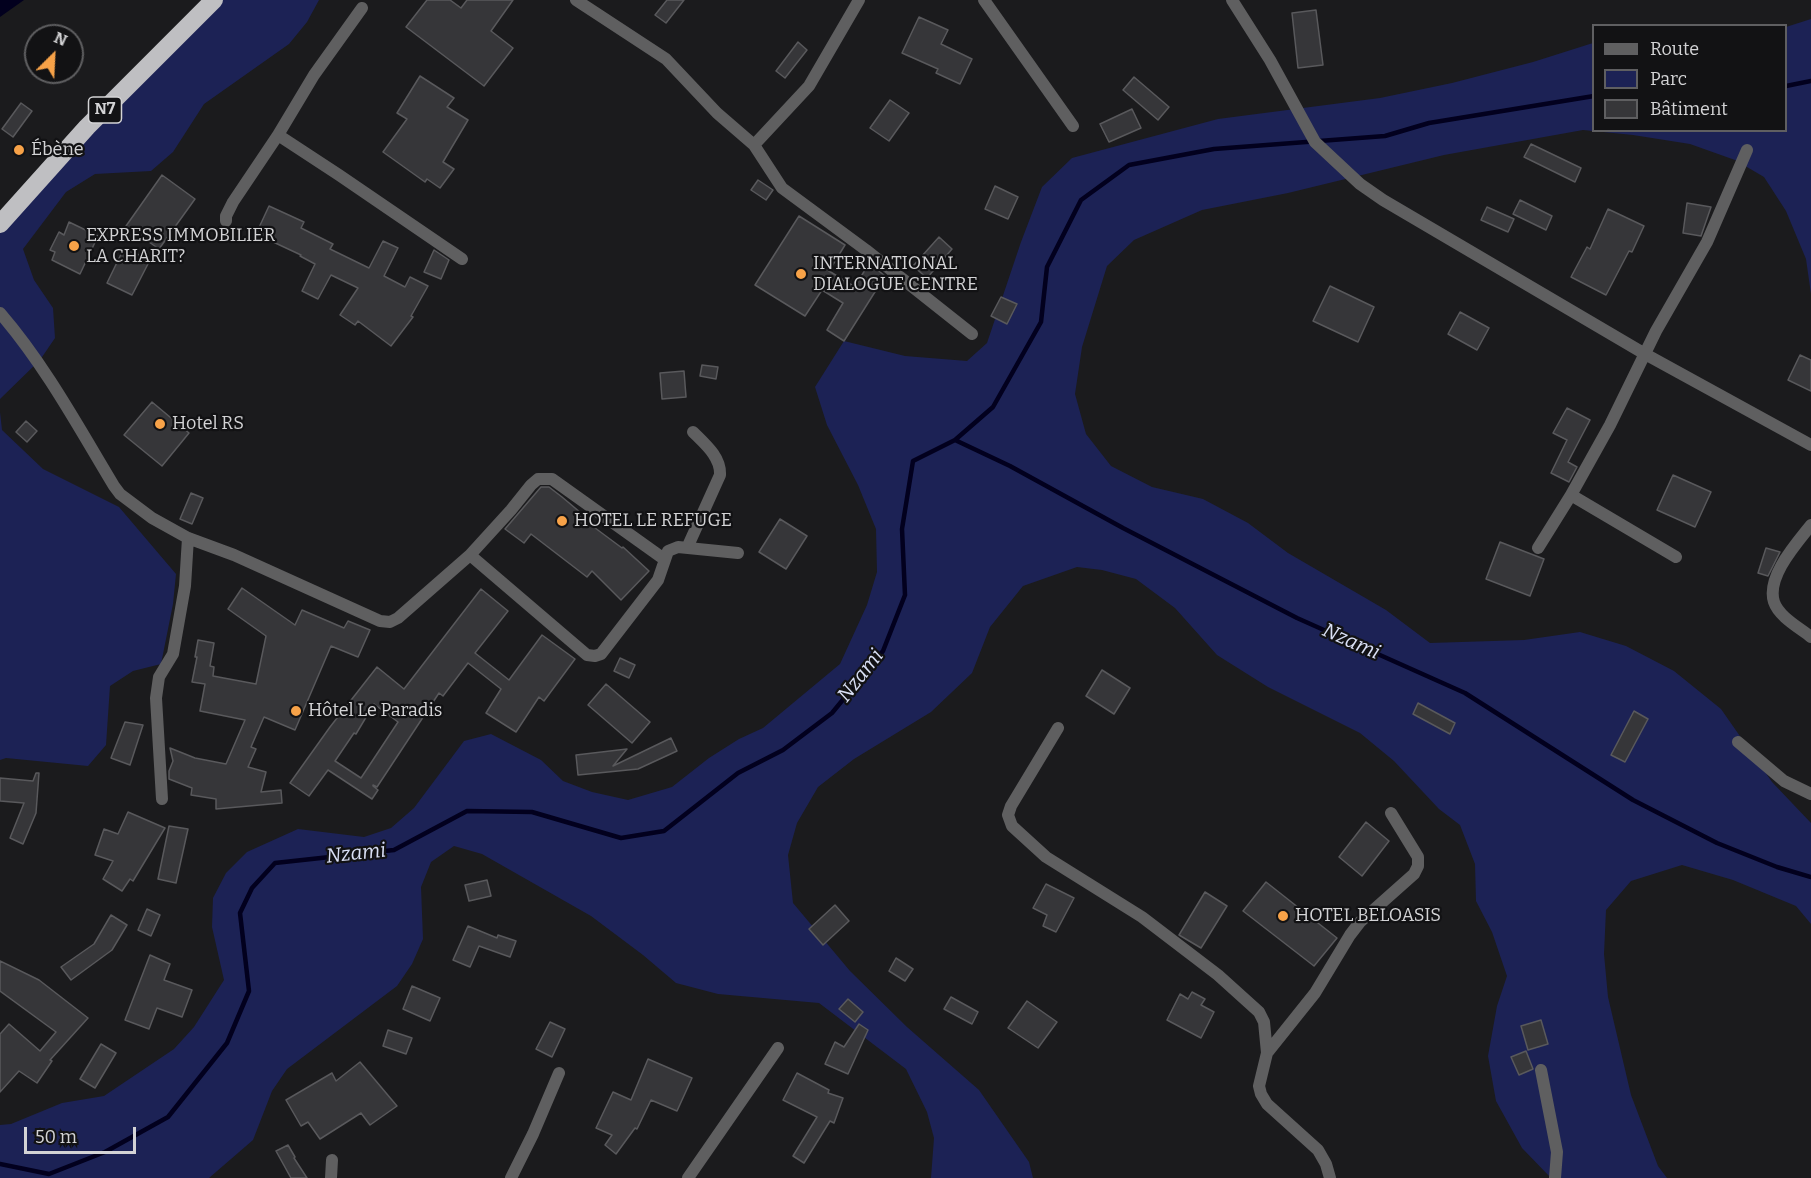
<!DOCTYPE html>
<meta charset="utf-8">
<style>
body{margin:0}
#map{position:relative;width:1811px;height:1178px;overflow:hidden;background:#1b1b1d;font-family:Bitter,serif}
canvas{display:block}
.legend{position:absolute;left:1592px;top:24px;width:195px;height:108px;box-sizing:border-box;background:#121214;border:2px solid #5f5f61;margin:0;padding:8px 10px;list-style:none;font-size:18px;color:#d3d3d5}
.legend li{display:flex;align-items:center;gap:12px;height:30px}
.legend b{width:30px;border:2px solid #5f5f61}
.north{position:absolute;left:24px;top:24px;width:60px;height:60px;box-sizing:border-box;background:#121214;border:2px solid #5f5f61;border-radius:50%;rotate:24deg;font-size:16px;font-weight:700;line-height:24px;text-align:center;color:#d3d3d5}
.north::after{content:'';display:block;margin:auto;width:21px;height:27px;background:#f7a248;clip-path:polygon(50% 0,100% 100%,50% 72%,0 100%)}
.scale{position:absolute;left:24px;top:1127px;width:112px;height:27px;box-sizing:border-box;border:3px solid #d3d3d5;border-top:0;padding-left:8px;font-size:18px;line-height:21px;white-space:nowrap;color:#d3d3d5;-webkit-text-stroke:4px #121214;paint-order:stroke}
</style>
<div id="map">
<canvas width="1811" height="1178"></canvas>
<ul class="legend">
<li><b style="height:8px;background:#5f5f60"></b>Route</li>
<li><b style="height:16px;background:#1c2255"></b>Parc</li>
<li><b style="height:16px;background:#363639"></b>Bâtiment</li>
</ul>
<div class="north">N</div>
<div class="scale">50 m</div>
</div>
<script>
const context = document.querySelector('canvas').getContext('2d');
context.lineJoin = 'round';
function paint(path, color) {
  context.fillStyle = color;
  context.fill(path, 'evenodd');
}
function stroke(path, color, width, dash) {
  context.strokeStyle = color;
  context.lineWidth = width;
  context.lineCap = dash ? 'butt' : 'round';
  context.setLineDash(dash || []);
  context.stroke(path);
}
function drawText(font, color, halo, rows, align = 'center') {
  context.font = font + ' Bitter,serif';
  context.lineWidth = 4.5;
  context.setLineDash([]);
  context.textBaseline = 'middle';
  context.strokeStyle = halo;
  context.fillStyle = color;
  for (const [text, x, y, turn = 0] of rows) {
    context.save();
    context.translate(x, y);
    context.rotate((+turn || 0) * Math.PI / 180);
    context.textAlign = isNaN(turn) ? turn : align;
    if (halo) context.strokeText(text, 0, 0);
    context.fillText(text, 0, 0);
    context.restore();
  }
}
paint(new Path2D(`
 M211,0H319L307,22L289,44L204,104L173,152L151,171L95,174L66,192L23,249L34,280L53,308L55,338L40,360L0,399V219Z
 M1811,19V294L1806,259L1786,211L1764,177L1735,160L1690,144L1633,135L1583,130L1444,155L1288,193L1202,210L1134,240L1107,266L1082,347L1075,394L1086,434L1111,466L1152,487L1203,499L1248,523L1288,553L1386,610L1430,643L1524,640L1580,632L1626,646L1674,671L1721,709L1772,782L1811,823V924L1796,906L1733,880L1682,865L1631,881L1606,910L1604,954L1608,997L1631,1095L1658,1166L1667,1178H1551L1522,1148L1496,1101L1488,1056L1497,1006L1507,976L1492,932L1476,901L1475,864L1460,825L1439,809L1394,761L1360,733L1268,687L1217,655L1175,608L1136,579L1102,570L1077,567L1023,586L990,627L972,673L931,712L854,759L818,787L797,823L788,855L793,903L850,971L907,1027L979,1090L1029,1162L1033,1178H931L934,1138L927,1112L906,1069L819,1003L718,994L676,983L643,955L591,916L482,854L454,846L431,862L421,887L423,939L412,964L397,986L287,1069L272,1091L253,1140L209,1178H0V1125L11,1124L62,1103L104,1096L174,1049L194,1027L224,980L212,927L213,898L226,873L247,852L298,829L364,837L391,828L414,808L464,741L491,734L541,760L563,781L592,792L628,800L672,787L709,758L739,739L763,728L840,664L867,605L877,572L876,529L858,485L827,425L815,387L844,341L905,356L967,361L987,343L1021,242L1042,187L1072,158L1218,119L1380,98L1452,83L1533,62L1593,43L1594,130H1786V27Z
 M0,412L2,430L43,469L119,507L176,574L173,604L161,664L133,671L110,686L106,745L88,766L6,758L0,760Z`), '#1c2255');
paint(new Path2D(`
 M0,0H24L0,17Z`), '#02001e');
stroke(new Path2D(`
 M1786,86L1811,81
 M955,440L993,407L1041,322L1047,267L1081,200L1129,165L1214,149L1385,136L1429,123L1594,96
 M0,1164L49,1174L105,1152L168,1117L227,1043L249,991L240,913L252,888L275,863L394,850L467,811L532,812L621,838L664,831L738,773L783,750L832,713L883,651L905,595L902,529L913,461L955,440L1010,466L1123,528L1297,618L1465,693L1633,800L1717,843L1777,867L1811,877`), '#02001e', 4.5);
const building = new Path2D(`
 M427,0H450L461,8L467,0H513L491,31L513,48L484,86L406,27Z
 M667,0H684L666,23L655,15Z
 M1316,10L1323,65L1298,68L1292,13Z
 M919,17L948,30L941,44L972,59L960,84L936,73L938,69L902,53Z
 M798,42L807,50L785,78L776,71Z
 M420,76L454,98L447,107L468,120L443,162L454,169L440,188L427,179L425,182L383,152L407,119L397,113Z
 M1134,77L1169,107L1158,120L1123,90Z
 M890,100L909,113L889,141L870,128Z
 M21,103L32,111L13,137L2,129Z
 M1132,109L1141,128L1109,142L1100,124Z
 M1531,144L1581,168L1575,182L1524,157Z
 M162,175L195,199L159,249L126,226Z
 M758,180L773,190L766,200L751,190Z
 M995,186L1018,197L1008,219L985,209Z
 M1520,200L1552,216L1546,230L1513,214Z
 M1687,203L1711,207L1701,236L1683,233Z
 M269,206L304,222L301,228L333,244L330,249L369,268L383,241L398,248L384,276L405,287L410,277L428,286L411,316L413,317L391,346L358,321L355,325L340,315L358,288L331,275L318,299L302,291L315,264L300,256L301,255L256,234Z
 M1487,207L1514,219L1508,232L1481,220Z
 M1608,209L1644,226L1632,252L1629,251L1606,295L1571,277L1587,247L1590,249Z
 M799,216L845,245L829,271L855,287L869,263L885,276L844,341L827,330L843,303L822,290L805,316L755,285Z
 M69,222L98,236L80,274L52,260L55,252L50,250L59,232L64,235Z
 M939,237L952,249L927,278L913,266Z
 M124,248L150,260L132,295L107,283Z
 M434,250L449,260L441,279L424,272Z
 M1330,286L1374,307L1358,342L1313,321Z
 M1001,297L1017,304L1007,324L991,316Z
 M1460,312L1489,328L1477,350L1448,334Z
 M1800,355L1811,360V391L1788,380Z
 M702,365L718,367L716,379L700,376Z
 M684,371L686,397L662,399L660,373Z
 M152,402L189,433L162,466L124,435Z
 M1567,408L1590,420L1568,462L1577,467L1569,482L1551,473L1567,440L1553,433Z
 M26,421L37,431L27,442L16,432Z
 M1673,475L1711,492L1695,527L1657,510Z
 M541,487H549L562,497L581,513L579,516L622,548L623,547L649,571L621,600L592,571L587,577L531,534L524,543L505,529Z
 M191,493L203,498L192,524L180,519Z
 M780,519L807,536L786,569L759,552Z
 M1500,542L1544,559L1530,596L1486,579Z
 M1766,548L1780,552L1768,576L1758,573Z
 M242,588L295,625L302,610L344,628L348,621L370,630L358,657L331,646L295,730L264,717L251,747L256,749L248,767L266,772L261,792L281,790L282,803L216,809V799L191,795L192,788L169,779V771L173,761L170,748L195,758L226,764L245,720L200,711L205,684L192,682L197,657H195L198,640L214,643L210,666L214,667L213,676L256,684L266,636L228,609Z
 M481,589L508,611L475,653L509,680L542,635L575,659L544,701L539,697L516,732L486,713L501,689L468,663L443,696L439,693L377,787L373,785V786L378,790L372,799L328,770L309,796L290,783L330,727L377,667L404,689ZM374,704L398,722L361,778L335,761L354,733L356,734Z
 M620,658L635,665L629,678L614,671Z
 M1102,670L1130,688L1114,714L1086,696Z
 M606,684L650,722L632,743L588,705Z
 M1418,703L1455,723L1450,734L1413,714Z
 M1634,711L1648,719L1625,762L1611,755Z
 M125,722L143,725L130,765L111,758Z
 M671,738L677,751L638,769L578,775L576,755L627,749L613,766Z
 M36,773H39L36,813L23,844L10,838L24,803L0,801V778L33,781Z
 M128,812L165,828L133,881L130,879L122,891L103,879L113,861L95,855L104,829L118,834Z
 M1366,822L1389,841L1362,876L1339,857Z
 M169,826L188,829L176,883L158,879Z
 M487,880L491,896L469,901L465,885Z
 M1266,882L1337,938L1314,966L1243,911Z
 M1046,884L1074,898L1056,932L1043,926L1047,915L1033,908Z
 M1205,892L1227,906L1201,948L1179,935Z
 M835,905L849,921L823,945L809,929Z
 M147,909L160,915L151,936L138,930Z
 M111,915L127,925L112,950L71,980L61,967L94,944Z
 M468,926L497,938L498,935L516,941L510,957L479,946L470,967L453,960Z
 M150,955L170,964L164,980L192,990L182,1017L157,1008L149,1029L125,1020Z
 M896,958L913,969L905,981L889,971Z
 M0,961L39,980L88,1018L50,1060L52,1061L37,1083L19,1071L0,1092V1034L9,1024L40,1051L56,1032L0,991Z
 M412,986L440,998L430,1021L403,1009Z
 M1192,992L1205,999L1201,1005L1214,1012L1201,1038L1167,1020L1180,994L1188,999Z
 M951,997L978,1012L972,1024L944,1009Z
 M848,999L863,1012L855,1022L839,1009Z
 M1027,1001L1057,1022L1038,1048L1008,1028Z
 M1541,1020L1548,1044L1528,1050L1521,1026Z
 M550,1022L565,1029L552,1057L536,1049Z
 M859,1024L868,1030L848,1074L825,1064L835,1042L844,1047Z
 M388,1030L412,1038L406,1054L383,1046Z
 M101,1044L116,1053L95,1088L80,1079Z
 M1526,1051L1533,1069L1519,1075L1511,1057Z
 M648,1059L692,1078L677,1111L651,1100L637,1129L635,1128L616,1154L605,1145L612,1135L596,1128L613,1092L631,1100Z
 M360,1062L397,1106L370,1125L361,1113L320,1139L308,1122L301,1126L286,1100L332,1073L336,1081Z
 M797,1073L829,1090L828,1093L843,1098L834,1123L830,1121L804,1163L793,1156L817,1117L783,1100Z
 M288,1145L295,1157L294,1158L307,1178H291L276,1151Z`);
paint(building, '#363639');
stroke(building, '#59595c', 1.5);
stroke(new Path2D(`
 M576,0L666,59L717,113L754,145L809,86L859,0
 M984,0L1073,126
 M1232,0L1270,60L1315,142L1360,184L1383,200L1645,354L1811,445
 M278,135L339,175L462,259
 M754,145L782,188L866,250L972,334
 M226,221V216L233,202L278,135L314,75L362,8
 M0,313C45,365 79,428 114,486L120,494L152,518L188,538L234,555L380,621L390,622L398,618L470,555L587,655L595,656L601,654L658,580L668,551L678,547L738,553
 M1571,495L1676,557
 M1811,525C1796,544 1766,577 1774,602C1779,617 1800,628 1811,637
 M687,548L720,475C721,457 705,444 693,432
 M1538,548L1571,495L1610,425L1656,331L1707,242L1747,150
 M470,555L511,510L531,485L538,479H552L664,559
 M1058,728L1011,806L1008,815L1012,826L1046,857L1142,917L1218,975L1259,1012L1264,1022L1267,1053L1259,1086L1261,1094L1267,1104L1318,1150L1326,1164L1330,1178
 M1738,742L1784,781L1811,794
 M162,799L156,698L159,677L173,654L185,586L188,538
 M1267,1053L1315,993L1350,935L1360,922L1414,874L1418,866V857L1391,813
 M1541,1070L1557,1152L1555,1178
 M331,1178L332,1160
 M511,1178L533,1134L559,1073
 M688,1178L778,1048`), '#5f5f60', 12);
stroke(new Path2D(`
 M0,224L87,127L214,0`), '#bfbfc2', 18);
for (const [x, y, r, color] of [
 [19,150,6,"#f7a248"],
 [74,246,6,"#f7a248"],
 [801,274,6,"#f7a248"],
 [160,424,6,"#f7a248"],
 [562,521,6,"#f7a248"],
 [296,711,6,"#f7a248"],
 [1283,916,6,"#f7a248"]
]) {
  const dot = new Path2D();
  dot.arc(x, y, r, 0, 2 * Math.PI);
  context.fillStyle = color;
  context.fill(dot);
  stroke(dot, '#121214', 2);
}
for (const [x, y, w] of [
 [105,110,33]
]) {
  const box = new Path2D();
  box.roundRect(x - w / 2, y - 13, w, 26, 4.5);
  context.fillStyle = '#121214';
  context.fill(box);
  stroke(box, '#d3d3d5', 1.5);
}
drawText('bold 16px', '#d3d3d5', null, [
 ["N7",105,110]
]);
drawText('18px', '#d3d3d5', '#121214', [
 ["Ébène",31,150],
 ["EXPRESS IMMOBILIER",86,236],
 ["LA CHARIT?",86,257],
 ["INTERNATIONAL",813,264],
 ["DIALOGUE CENTRE",813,285],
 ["Hotel RS",172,424],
 ["HOTEL LE REFUGE",574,521],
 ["Hôtel Le Paradis",308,711],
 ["HOTEL BELOASIS",1295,916]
], 'left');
drawText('italic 20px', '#dae0f6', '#121214', [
 ["Nzami",1351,642,24],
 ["Nzami",861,676,-52],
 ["Nzami",356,854,-6]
]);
</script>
